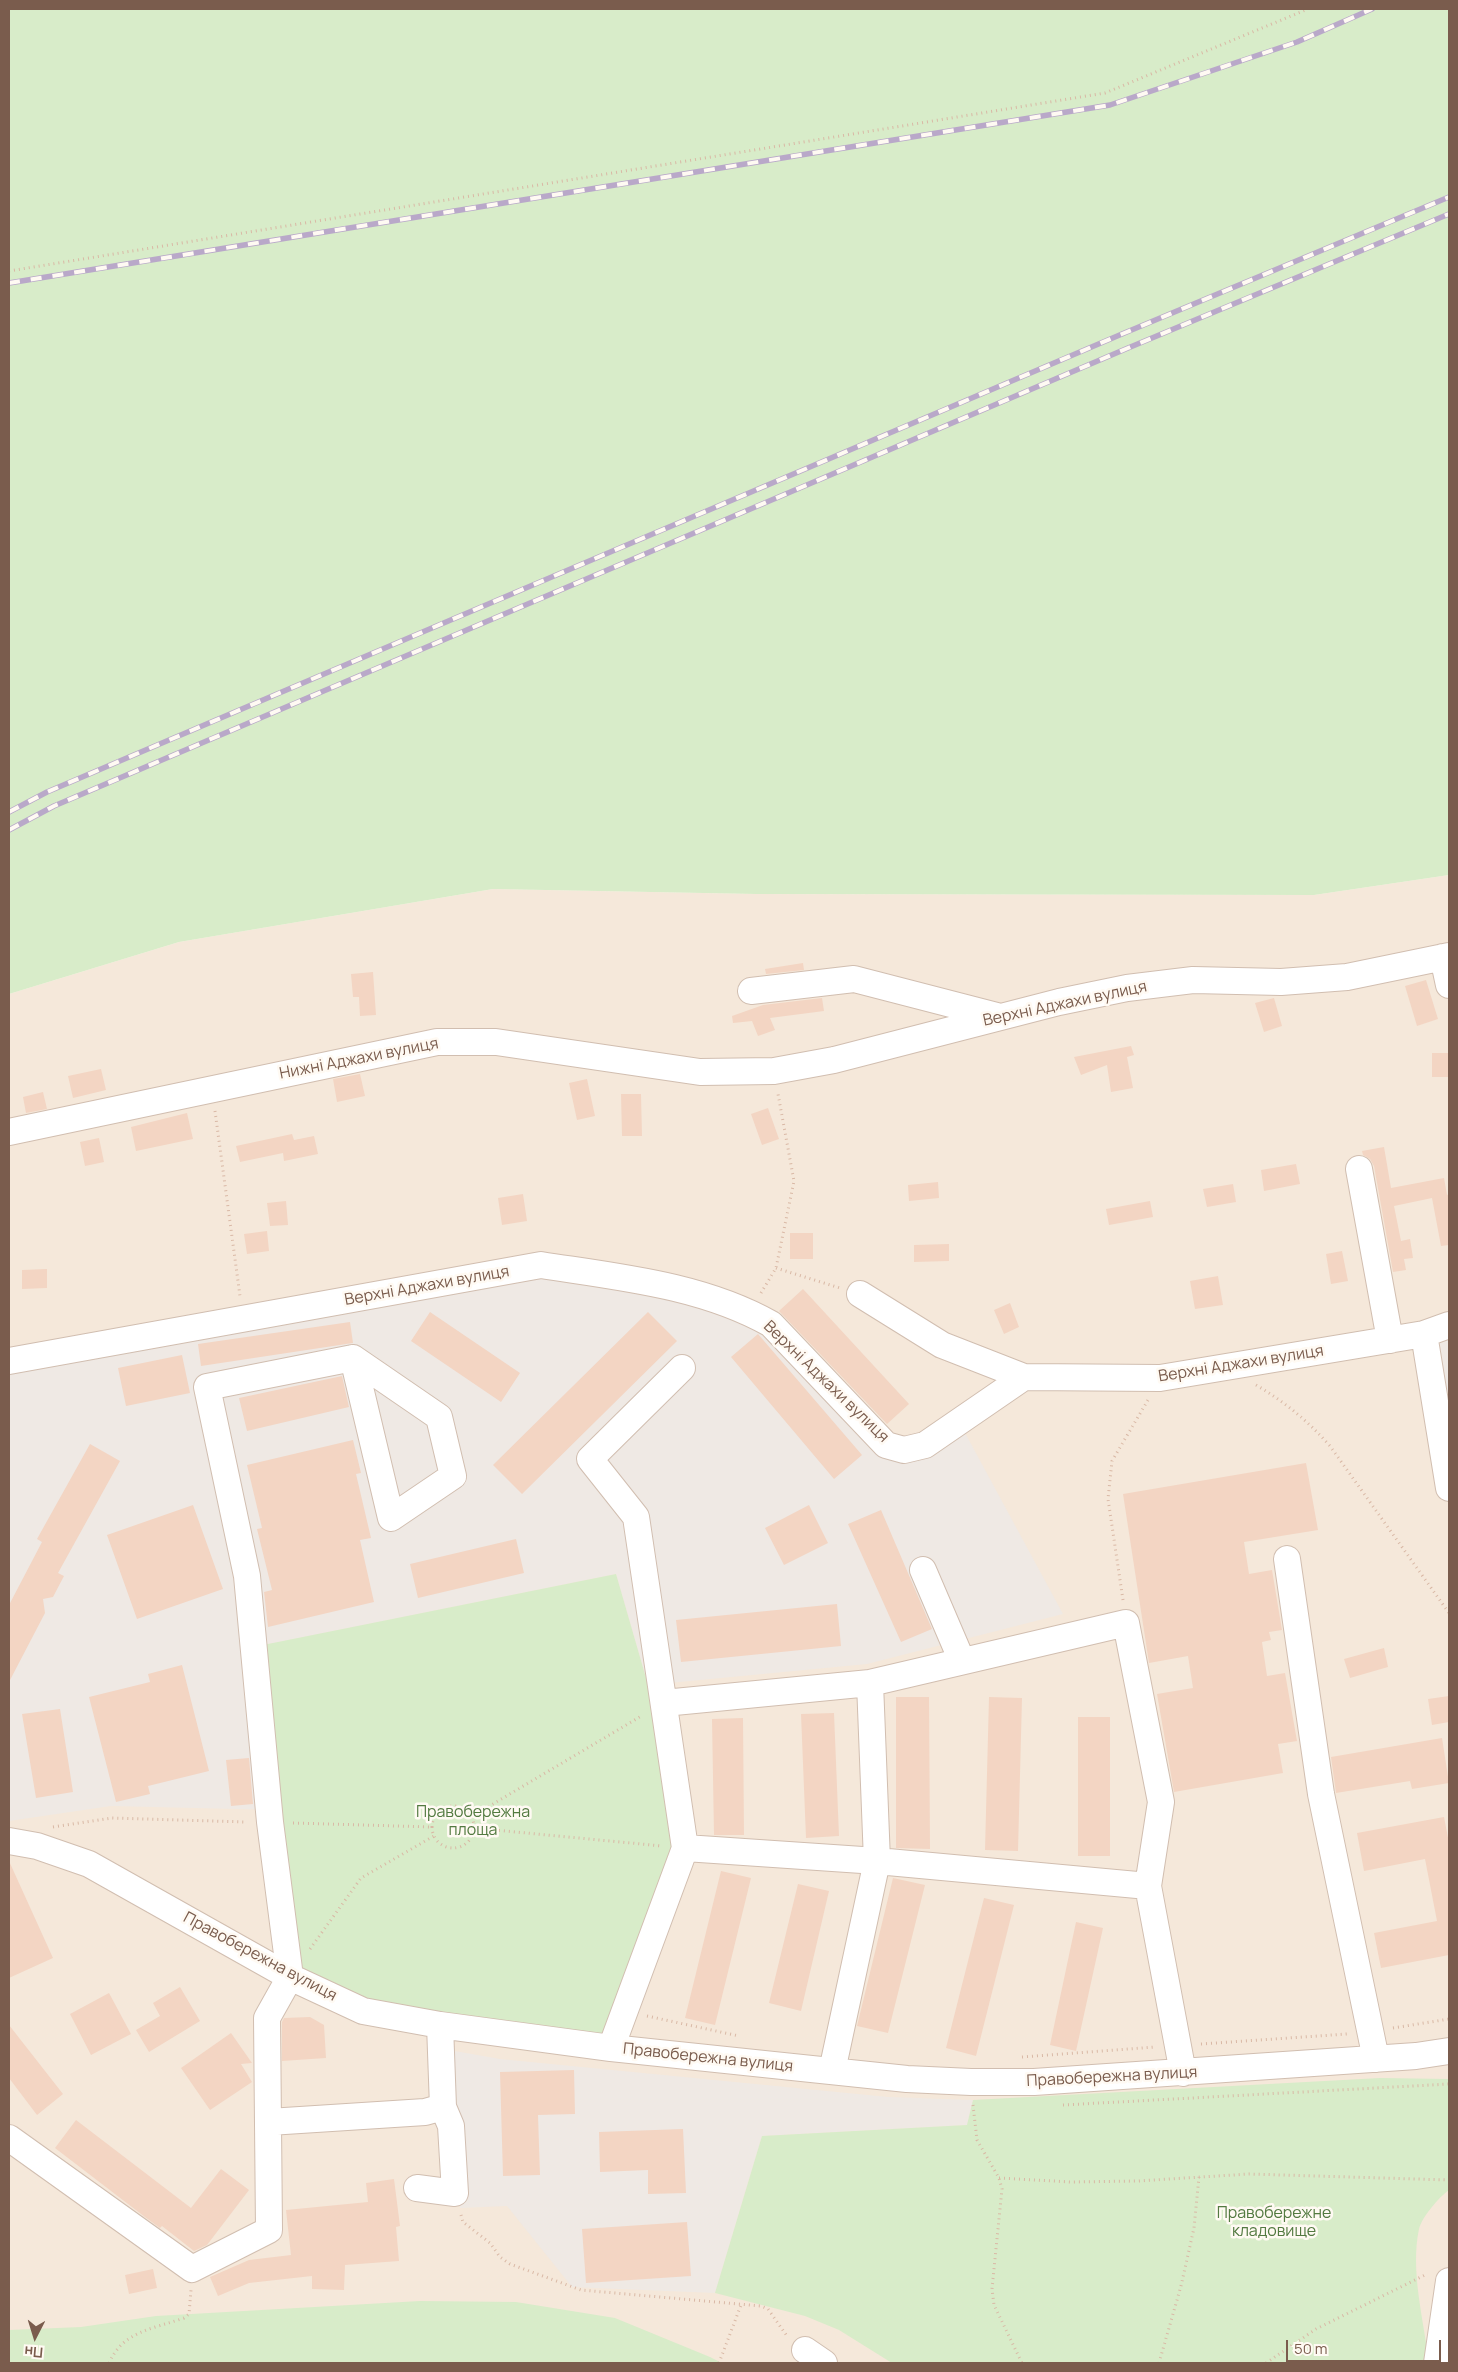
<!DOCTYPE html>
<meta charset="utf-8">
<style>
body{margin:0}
#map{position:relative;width:1458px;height:2372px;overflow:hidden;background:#fdf6ec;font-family:Manrope,sans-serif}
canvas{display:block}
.frame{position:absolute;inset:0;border:10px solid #7a5c4d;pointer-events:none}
.north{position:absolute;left:10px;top:2312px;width:50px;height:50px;-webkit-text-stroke:4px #fffaf3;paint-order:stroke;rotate:185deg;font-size:14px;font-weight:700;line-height:20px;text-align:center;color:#7a5c4d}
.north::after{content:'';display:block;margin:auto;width:18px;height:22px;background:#7a5c4d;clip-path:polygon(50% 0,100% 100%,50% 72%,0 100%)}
.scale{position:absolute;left:1286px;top:2340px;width:155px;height:22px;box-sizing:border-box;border:2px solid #7a5c4d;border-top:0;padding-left:6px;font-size:15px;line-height:18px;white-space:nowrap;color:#7a5c4d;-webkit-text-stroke:4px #fffaf3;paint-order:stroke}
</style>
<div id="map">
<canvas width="1458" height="2372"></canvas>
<div class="frame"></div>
<div class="north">Пн</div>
<div class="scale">50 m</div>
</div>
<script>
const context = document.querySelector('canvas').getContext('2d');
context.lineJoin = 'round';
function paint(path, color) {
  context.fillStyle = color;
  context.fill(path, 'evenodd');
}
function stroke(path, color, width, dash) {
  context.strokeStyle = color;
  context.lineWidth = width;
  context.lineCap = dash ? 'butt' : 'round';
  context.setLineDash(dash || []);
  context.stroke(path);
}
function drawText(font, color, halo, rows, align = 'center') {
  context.font = font + ' Manrope,sans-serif';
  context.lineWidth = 5;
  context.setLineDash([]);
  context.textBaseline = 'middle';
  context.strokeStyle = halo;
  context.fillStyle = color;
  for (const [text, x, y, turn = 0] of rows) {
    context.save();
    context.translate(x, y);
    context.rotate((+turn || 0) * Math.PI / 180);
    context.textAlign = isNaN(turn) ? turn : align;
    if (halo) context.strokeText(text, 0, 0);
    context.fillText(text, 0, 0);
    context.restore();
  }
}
paint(new Path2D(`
 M1449,875V2363H9V994L179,942L493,889L756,894L1314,895Z`), '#f5e8da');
paint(new Path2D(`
 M541,1276L627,1289L723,1313L764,1332L881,1454L964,1431L1063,1614L867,1664L648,1685L616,1574L264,1645L278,1810L111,1806L9,1821V1372Z
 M1449,1338V1403L1439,1341Z
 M449,2050L500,2059L888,2097L973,2100L967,2125L762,2136L715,2293L572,2287L507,2206L460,2208Z`), '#efe9e4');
paint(new Path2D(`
 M9,9H1449V875L1314,895L756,894L493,889L179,942L9,994Z
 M616,1574L648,1685L672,1845L601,2044L485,2032L293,1978L263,1645Z
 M1380,2078L1449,2079V2190C1439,2197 1422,2217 1419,2229C1410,2271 1424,2321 1429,2363H892L839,2330L805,2316L715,2293L762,2136L967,2125L973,2100Z
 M420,2301L516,2302L615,2318L710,2357L722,2363H9V2330L81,2327L156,2316Z`), '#d8ecc9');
paint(new Path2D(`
 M803,963L804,970L766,974L765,969Z
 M373,972L376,1015L360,1016L359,997H353L351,974Z
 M1426,980L1438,1019L1417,1026L1405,986Z
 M822,998L824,1011L770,1018L775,1030L758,1036L752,1021L733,1023L732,1016L763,1005Z
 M1274,998L1282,1026L1264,1032L1255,1003Z
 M1131,1046L1134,1055L1127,1057L1133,1088L1111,1092L1107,1065L1081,1075L1074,1057Z
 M1432,1053H1449V1077H1432Z
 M101,1069L106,1090L73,1098L68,1076Z
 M360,1074L365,1096L337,1102L333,1079Z
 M587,1079L595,1116L577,1120L569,1083Z
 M43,1092L47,1109L26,1113L23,1097Z
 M621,1094H641L642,1136H622Z
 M768,1108L779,1139L762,1145L751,1114Z
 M187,1113L193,1139L136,1151L131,1127Z
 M292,1134L294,1140L314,1136L318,1154L284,1161L283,1153L240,1162L236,1146Z
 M99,1138L104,1162L85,1166L80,1142Z
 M1384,1147L1391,1188L1444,1178L1447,1195L1449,1194V1245L1441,1246L1432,1198L1394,1206L1401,1241L1410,1239L1413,1258L1404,1259L1406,1270L1393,1272L1374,1166L1370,1159L1363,1155L1362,1151Z
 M1296,1164L1300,1184L1264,1191L1261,1170Z
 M938,1182L939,1198L909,1201L908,1185Z
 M1233,1184L1236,1202L1207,1207L1203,1189Z
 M523,1194L527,1221L502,1225L498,1198Z
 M286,1201L288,1225L270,1226L267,1203Z
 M1150,1201L1153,1217L1109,1225L1106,1209Z
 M267,1231L269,1251L247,1254L244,1234Z
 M790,1233H813V1259H790Z
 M949,1244V1261L914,1262V1245Z
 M1342,1251L1348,1281L1331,1284L1326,1254Z
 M47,1269V1288L22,1289V1270Z
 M1218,1276L1223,1305L1195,1309L1190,1281Z
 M803,1289L909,1404L887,1424L779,1311Z
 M1010,1303L1019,1327L1004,1334L994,1310Z
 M430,1312L520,1373L501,1402L411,1341Z
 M648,1312L677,1341L522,1494L493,1465Z
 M350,1322L353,1343L201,1366L198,1344Z
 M758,1334L862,1455L834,1479L731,1357Z
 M182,1355L190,1393L126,1406L118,1368Z
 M342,1376L349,1407L247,1431L239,1398Z
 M353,1440L361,1473L356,1474L371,1538L360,1540L374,1602L268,1627L264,1592L272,1590L257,1529L262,1528L247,1465Z
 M90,1444L120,1461L58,1573L64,1576L53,1597L43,1599L45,1613L9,1682V1605L42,1542L37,1539Z
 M1306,1463L1318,1530L1244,1542L1249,1574L1272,1570L1282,1630L1269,1632L1271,1640L1262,1642L1267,1676L1285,1673L1297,1741L1278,1744L1283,1773L1174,1792L1157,1694L1193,1688L1188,1656L1149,1663L1123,1494Z
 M193,1505L223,1589L137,1619L107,1535Z
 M809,1505L828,1543L784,1565L765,1528Z
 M881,1510L932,1629L901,1642L848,1524Z
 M516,1539L524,1573L418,1598L410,1564Z
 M837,1604L841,1646L681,1662L676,1620Z
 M1384,1648L1388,1667L1350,1678L1344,1659Z
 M182,1665L209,1771L148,1786L150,1794L116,1802L89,1697L150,1682L148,1674Z
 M1449,1696V1722L1432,1725L1428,1699Z
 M896,1697H929L930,1849L896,1848Z
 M989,1697L1022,1698L1018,1851L985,1850Z
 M60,1709L73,1792L36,1798L22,1714Z
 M834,1713L839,1836L806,1838L801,1714Z
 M1078,1717H1110V1856H1078Z
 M743,1718L744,1835H714L712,1719Z
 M1442,1738L1449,1783L1412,1789L1410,1781L1336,1793L1331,1757Z
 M249,1758L253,1804L231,1806L226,1760Z
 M1444,1817L1449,1843V1955L1381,1968L1374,1933L1437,1921L1425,1859L1364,1871L1357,1833Z
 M9,1861L53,1958L9,1978Z
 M721,1871L751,1878L715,2025L685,2018Z
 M893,1878L925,1885L888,2033L857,2026Z
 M798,1884L829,1891L801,2011L769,2003Z
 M984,1898L1014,1905L976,2056L946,2048Z
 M1076,1922L1103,1928L1076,2051L1050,2045Z
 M180,1987L200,2021L149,2052L136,2030L160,2016L153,2003Z
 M109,1993L131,2034L91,2055L70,2014Z
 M310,2017L324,2025L326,2058L282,2061V2022L284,2018Z
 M9,2025L63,2094L37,2115L9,2078Z
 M231,2033L252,2063L241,2064L252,2082L210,2110L181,2068Z
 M574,2070L575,2114L538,2115L540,2175L503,2176L500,2072Z
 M76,2120L191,2208L221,2169L249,2190L207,2245L194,2251L162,2226L160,2228L145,2217L55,2148Z
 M683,2129L686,2193L648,2194V2170L600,2172L599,2132Z
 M394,2179L400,2226L396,2227L399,2261L345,2265L344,2290L312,2289V2276L249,2283L218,2296L210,2277L249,2260L291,2255L286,2210L368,2202L366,2183Z
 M687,2222L691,2276L586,2283L582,2229Z
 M153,2269L157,2288L129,2294L125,2275Z`), '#f3d5c3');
const minor = new Path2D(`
 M1443,957L1449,985
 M751,991L854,979L997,1016
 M9,1132L437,1042H496L700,1072L774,1071L834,1060L1059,1002L1127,988L1193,980L1281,982L1347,977L1449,956
 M1359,1169L1390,1340
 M860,1294L942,1345L1024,1377
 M1424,1334L1449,1488
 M9,1361L541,1265C618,1277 702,1285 771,1324L886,1445L904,1450L925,1445L1024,1377L1160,1378L1424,1334L1449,1325
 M1287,1559L1321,1794L1376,2059
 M923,1570L962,1661
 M664,1703L870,1683L1126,1623L1161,1802L1148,1886L1183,2073
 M9,1841L37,1846L89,1864L290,1977L363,2011L440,2025L611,2048L907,2079L971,2082H1034L1416,2056L1449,2051
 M685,1848L877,1861L1148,1886
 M611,2048L685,1848L636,1517L590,1459L682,1368
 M832,2071L877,1861L870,1683
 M269,2122L425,2112L443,2107
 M9,2138L192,2269L269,2230L267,2018L290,1977L270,1822L247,1576L207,1387L353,1358L439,1417L453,1476L391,1518L353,1358
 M417,2188L455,2193L451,2126L443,2107L440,2025
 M805,2350L824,2363
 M1437,2363L1449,2281`);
stroke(minor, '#d1beb0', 28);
stroke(new Path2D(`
 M9,271L1105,93L1308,9
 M215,1111L240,1296
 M776,1268L840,1288
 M761,1293L776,1268L794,1181L778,1094
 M1256,1385C1285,1402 1308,1421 1330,1446L1449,1613
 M1123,1600L1108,1499L1112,1461L1148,1400
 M432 1827a21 21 0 1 1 42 0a21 21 0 1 1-42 0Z
 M471,1817L643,1715
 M293,1823L432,1827
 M53,1827L112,1818L246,1822
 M474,1828L662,1846
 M310,1949L361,1878L434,1836
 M647,2016L739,2036
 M1393,2028L1449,2019
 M1201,2044L1347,2034
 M1022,2057L1155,2047
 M973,2105L977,2140L999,2178L1002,2189L992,2289L994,2305L1022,2363
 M1063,2105L1449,2084
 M999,2178L1071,2182L1138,2181L1249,2174L1449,2180
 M461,2215L463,2222L490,2243L500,2257L510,2264L581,2290L761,2306L768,2309L787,2336
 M109,2363C123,2331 153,2329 184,2318L189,2314L191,2290
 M719,2363L741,2305
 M1159,2363L1181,2286L1194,2228L1199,2177
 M1266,2363L1316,2329L1427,2274`), '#d9b8a5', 3, [1, 4]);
stroke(minor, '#fff', 26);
const rail = new Path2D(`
 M9,283L1110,105L1297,42L1372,9
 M9,812L47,792L1122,334L1449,197
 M9,830L54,806L1128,348L1449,214`);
stroke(rail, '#b9a8c9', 5.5);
stroke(rail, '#fffaf3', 4, [11]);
drawText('16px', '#7a5c4d', '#fffaf3', [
 ["Верхні Аджахи вулиця",1065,1004,-12],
 ["Нижні Аджахи вулиця",359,1059,-11],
 ["Верхні Аджахи вулиця",427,1286,-10],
 ["Верхні Аджахи вулиця",1241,1364,-9],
 ["Верхні Аджахи вулиця",826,1382,44],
 ["Правобережна вулиця",260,1957,28],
 ["Правобережна вулиця",708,2058,6],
 ["Правобережна вулиця",1112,2077,-3]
]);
drawText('16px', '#537a41', '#fffaf3', [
 ["Правобережна",473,1813],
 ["площа",473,1831],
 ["Правобережне",1274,2214],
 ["кладовище",1274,2232]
]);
</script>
